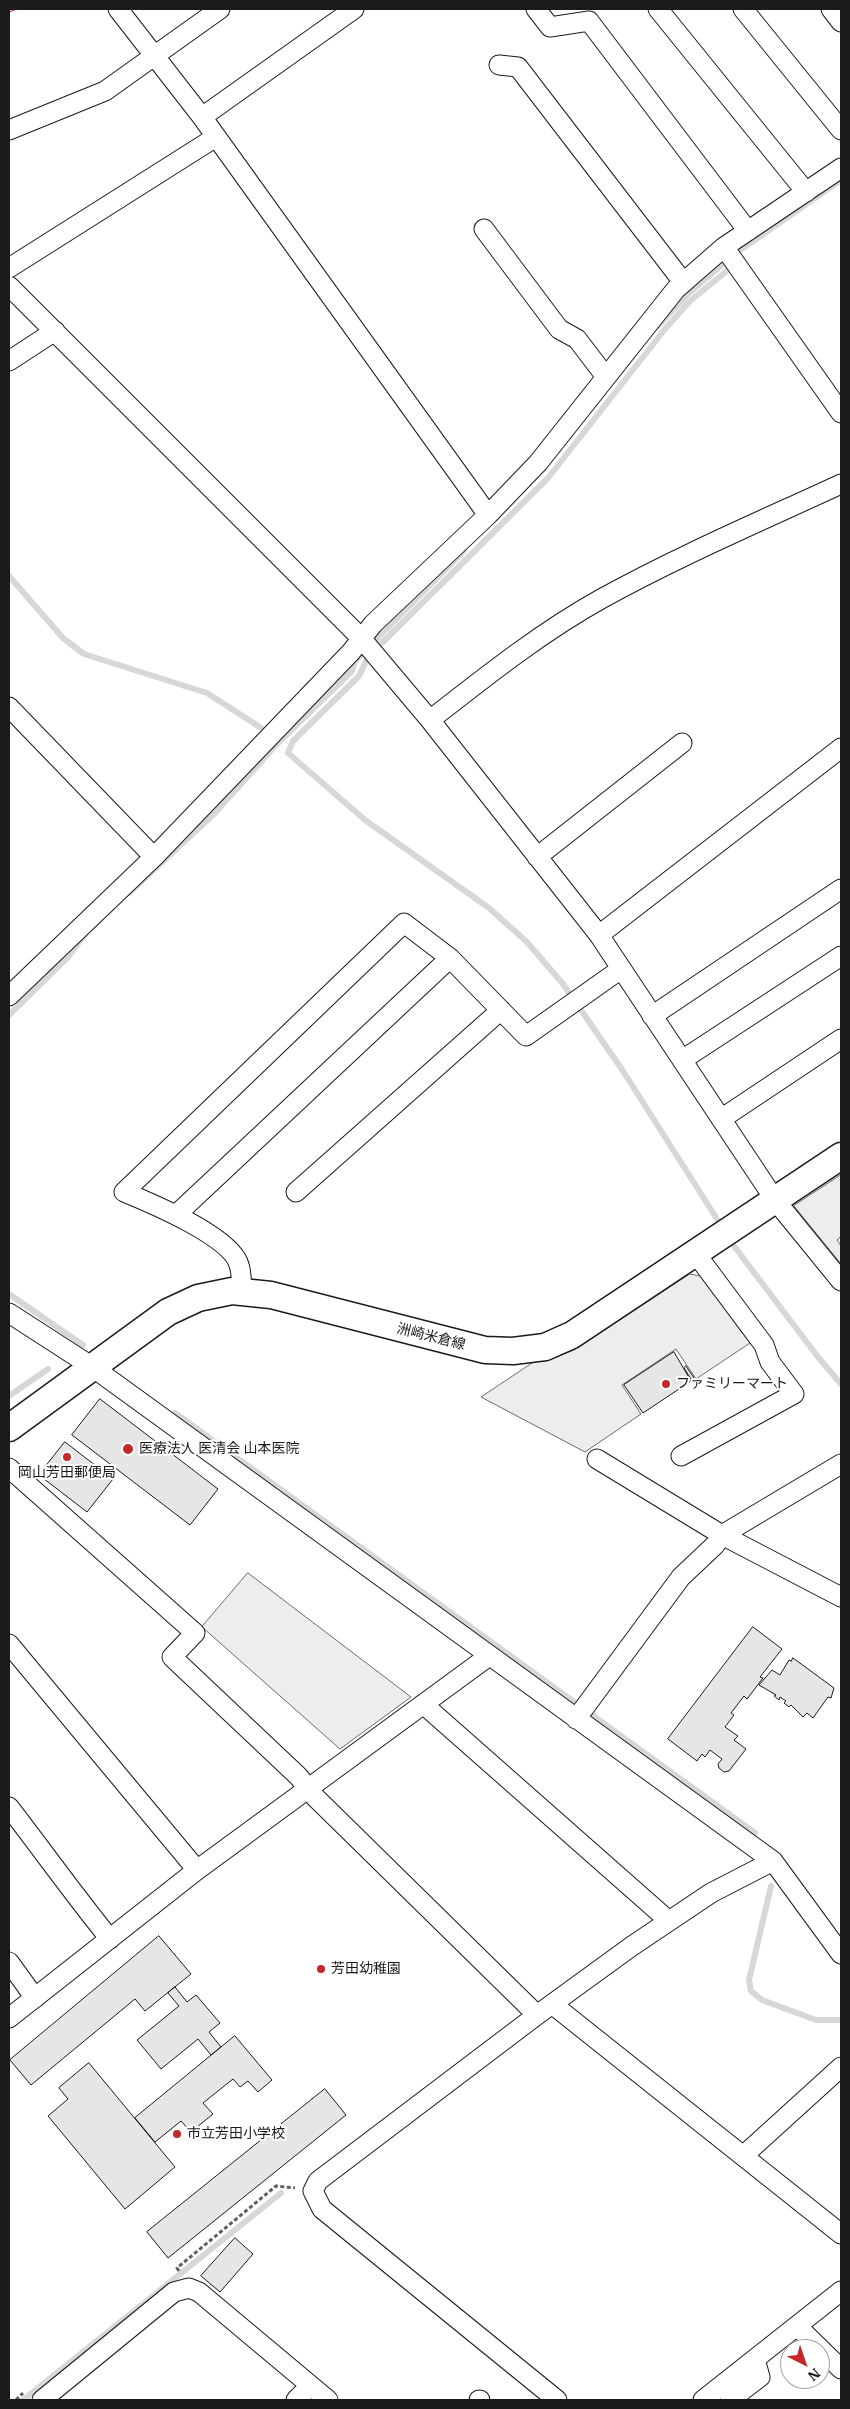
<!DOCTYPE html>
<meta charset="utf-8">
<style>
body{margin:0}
#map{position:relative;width:850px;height:2409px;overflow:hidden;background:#fff;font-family:"IBM Plex Serif",serif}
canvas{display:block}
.frame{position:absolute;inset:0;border:10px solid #1a1a1a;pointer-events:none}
.north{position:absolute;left:780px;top:2339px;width:50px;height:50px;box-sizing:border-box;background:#fff;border:1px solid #a3a3a3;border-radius:50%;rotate:139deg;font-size:14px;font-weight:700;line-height:20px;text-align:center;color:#1a1a1a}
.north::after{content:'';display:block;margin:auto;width:18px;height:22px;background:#c62828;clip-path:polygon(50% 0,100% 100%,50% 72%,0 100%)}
</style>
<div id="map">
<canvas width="850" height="2409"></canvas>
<div class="frame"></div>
<div class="north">N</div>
</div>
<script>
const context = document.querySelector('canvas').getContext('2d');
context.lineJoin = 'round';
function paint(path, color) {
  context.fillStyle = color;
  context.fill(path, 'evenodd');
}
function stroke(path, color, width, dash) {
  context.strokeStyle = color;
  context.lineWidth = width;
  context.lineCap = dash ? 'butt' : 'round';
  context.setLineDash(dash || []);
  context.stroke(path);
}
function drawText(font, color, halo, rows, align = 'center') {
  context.font = font + ' "IBM Plex Serif","Noto Sans JP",serif';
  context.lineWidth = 4;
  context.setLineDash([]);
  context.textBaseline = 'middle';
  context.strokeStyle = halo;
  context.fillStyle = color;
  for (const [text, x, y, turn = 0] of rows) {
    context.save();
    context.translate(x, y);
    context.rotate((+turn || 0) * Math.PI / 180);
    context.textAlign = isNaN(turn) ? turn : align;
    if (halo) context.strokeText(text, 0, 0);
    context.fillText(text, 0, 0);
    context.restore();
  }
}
const built = new Path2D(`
 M841,1175V1236L837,1240L841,1246V1264L794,1206Z
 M690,1274L700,1276L750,1343L696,1379L676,1349L622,1385L641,1414L585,1452L481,1397L535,1361L557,1357L574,1350Z
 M248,1573L411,1697L340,1749L202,1627Z`);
paint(built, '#ededed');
stroke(built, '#6a6a6a', 1);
stroke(new Path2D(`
 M658,326L688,294L736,253L841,180
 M9,576L63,638L84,654L207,693L269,733
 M129,893L214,814L276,745L352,671L355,661L464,551
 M9,1015L69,956L85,934
 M717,1219L623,1071L563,984L527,942L489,908L365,820L288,753L293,741L359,676L366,661L382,643L548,478L665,329L690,301L734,265
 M734,1246L818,1357L841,1384
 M9,1294L83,1345
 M9,1396L48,1369
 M175,1413L755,1833
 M771,1886L749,1980L751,1991L762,2000L816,2020H841
 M23,2400L281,2193`), '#d7d7d7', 6);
const building = new Path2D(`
 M674,1352L691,1381L643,1413L624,1385Z
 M686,1366L694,1378L691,1379L684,1368Z
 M100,1399L218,1489L190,1525L72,1435Z
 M65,1442L113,1479L87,1512L39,1475Z
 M753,1627L782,1649L760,1677L763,1678L747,1699L744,1696L731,1713L734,1715L725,1727L738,1736L734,1740L746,1749L729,1771L724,1772L719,1768L718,1764L722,1759L710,1750L705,1757L702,1754L697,1761L668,1739Z
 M793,1658L834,1688L831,1698L828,1697L813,1718L807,1713L803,1717L791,1705L789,1707L784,1703L786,1701L780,1697L779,1700L774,1696L776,1695L759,1685L772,1670L780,1675L789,1660L791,1661Z
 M159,1936L191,1974L145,2011L135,1999L31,2085L10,2060Z
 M175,1987L187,2002L196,1995L220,2023L209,2032L221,2047L211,2055L198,2039L161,2069L137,2040L179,2006L168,1993Z
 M235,2036L272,2080L258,2092L248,2081L240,2087L233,2079L203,2103L213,2114L191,2132L181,2121L155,2142L135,2118Z
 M89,2063L175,2167L125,2209L48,2116L68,2099L59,2088Z
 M325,2089L346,2115L168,2258L147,2232Z
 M235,2238L253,2254L220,2292L201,2276Z`);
paint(building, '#e6e6e6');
stroke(building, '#1a1a1a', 1);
const street = new Path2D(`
 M118,9L202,117L488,515
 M536,9L550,27L589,21L748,231
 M658,9L806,192
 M743,9L841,130
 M831,9L841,22
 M499,65L518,67L683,282
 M202,117L354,9
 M9,130L105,91L220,9
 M484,229L559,329L577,339L606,377
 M724,247L841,413
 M9,268L216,137
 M9,286L361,638L430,720L599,935L775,1200L841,1281
 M9,361L55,331
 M9,707L154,857
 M430,720C485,677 540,633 601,599C679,556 761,521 841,484
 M537,857L682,743
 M599,935L841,748
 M9,996L154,857L351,652L373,624L488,515L538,463L676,289L724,247L841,168
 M652,1016L841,889
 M682,1060L841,956
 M721,1119L841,1039
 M296,1192L501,1010
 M177,1214L450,958
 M242,1292C241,1284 242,1273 239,1265C232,1237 151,1203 124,1192L404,923L450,958L526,1036L621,969
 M9,1313L91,1366L773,1861L841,1954
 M681,1456L794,1394L770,1362L764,1345L696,1254
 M597,1459L722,1535L841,1597
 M9,1468L195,1633L172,1657L298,1776L316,1798L537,2015
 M9,1644L197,1870
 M423,1704L669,1921
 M576,1719L681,1577L715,1545L722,1535L841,1464
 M9,1807C43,1851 75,1896 110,1939
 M9,1962L35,1998
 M552,2004L841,2234
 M9,2018L197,1870L489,1656
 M743,2156L841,2067
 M797,2326L841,2369
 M42,2400L174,2292L189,2288L199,2292L328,2400
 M296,2400L310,2386
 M479,2400H480
 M557,2400L322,2209L313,2191L318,2181L537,2015L632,1946L711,1893L773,1861
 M703,2400L841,2291
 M730,2400L760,2377L755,2359`);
const secondary = new Path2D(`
 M9,1428L168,1312L198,1298L232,1291L271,1295L485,1350L513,1351L545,1347L572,1335L841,1156`);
stroke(street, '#1a1a1a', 21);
stroke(secondary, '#1a1a1a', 29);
stroke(new Path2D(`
 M179,2271L177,2268L276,2186L295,2188
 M16,2400L23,2393`), '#5f5f5f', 3, [4, 2.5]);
stroke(street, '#fff', 19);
stroke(secondary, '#fff', 26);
stroke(new Path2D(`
 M9,12L17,9`), '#c62828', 1, [18, 4, 2.5, 4]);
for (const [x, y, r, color] of [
 [666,1384,5,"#c62828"],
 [128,1449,6,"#c62828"],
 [67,1457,5,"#c62828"],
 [321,1969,5,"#c62828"],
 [177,2134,5,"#c62828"]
]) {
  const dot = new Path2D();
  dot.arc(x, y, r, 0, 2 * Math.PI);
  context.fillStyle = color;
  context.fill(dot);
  stroke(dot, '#fff', 2);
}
drawText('14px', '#1a1a1a', '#fff', [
 ["洲崎米倉線",431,1337,14]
]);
drawText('14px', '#1a1a1a', '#fff', [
 ["ファミリーマート",676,1384],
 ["医療法人 医清会 山本医院",139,1449],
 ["岡山芳田郵便局",67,1473,"center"],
 ["芳田幼稚園",331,1969],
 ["市立芳田小学校",187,2134]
], 'left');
</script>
